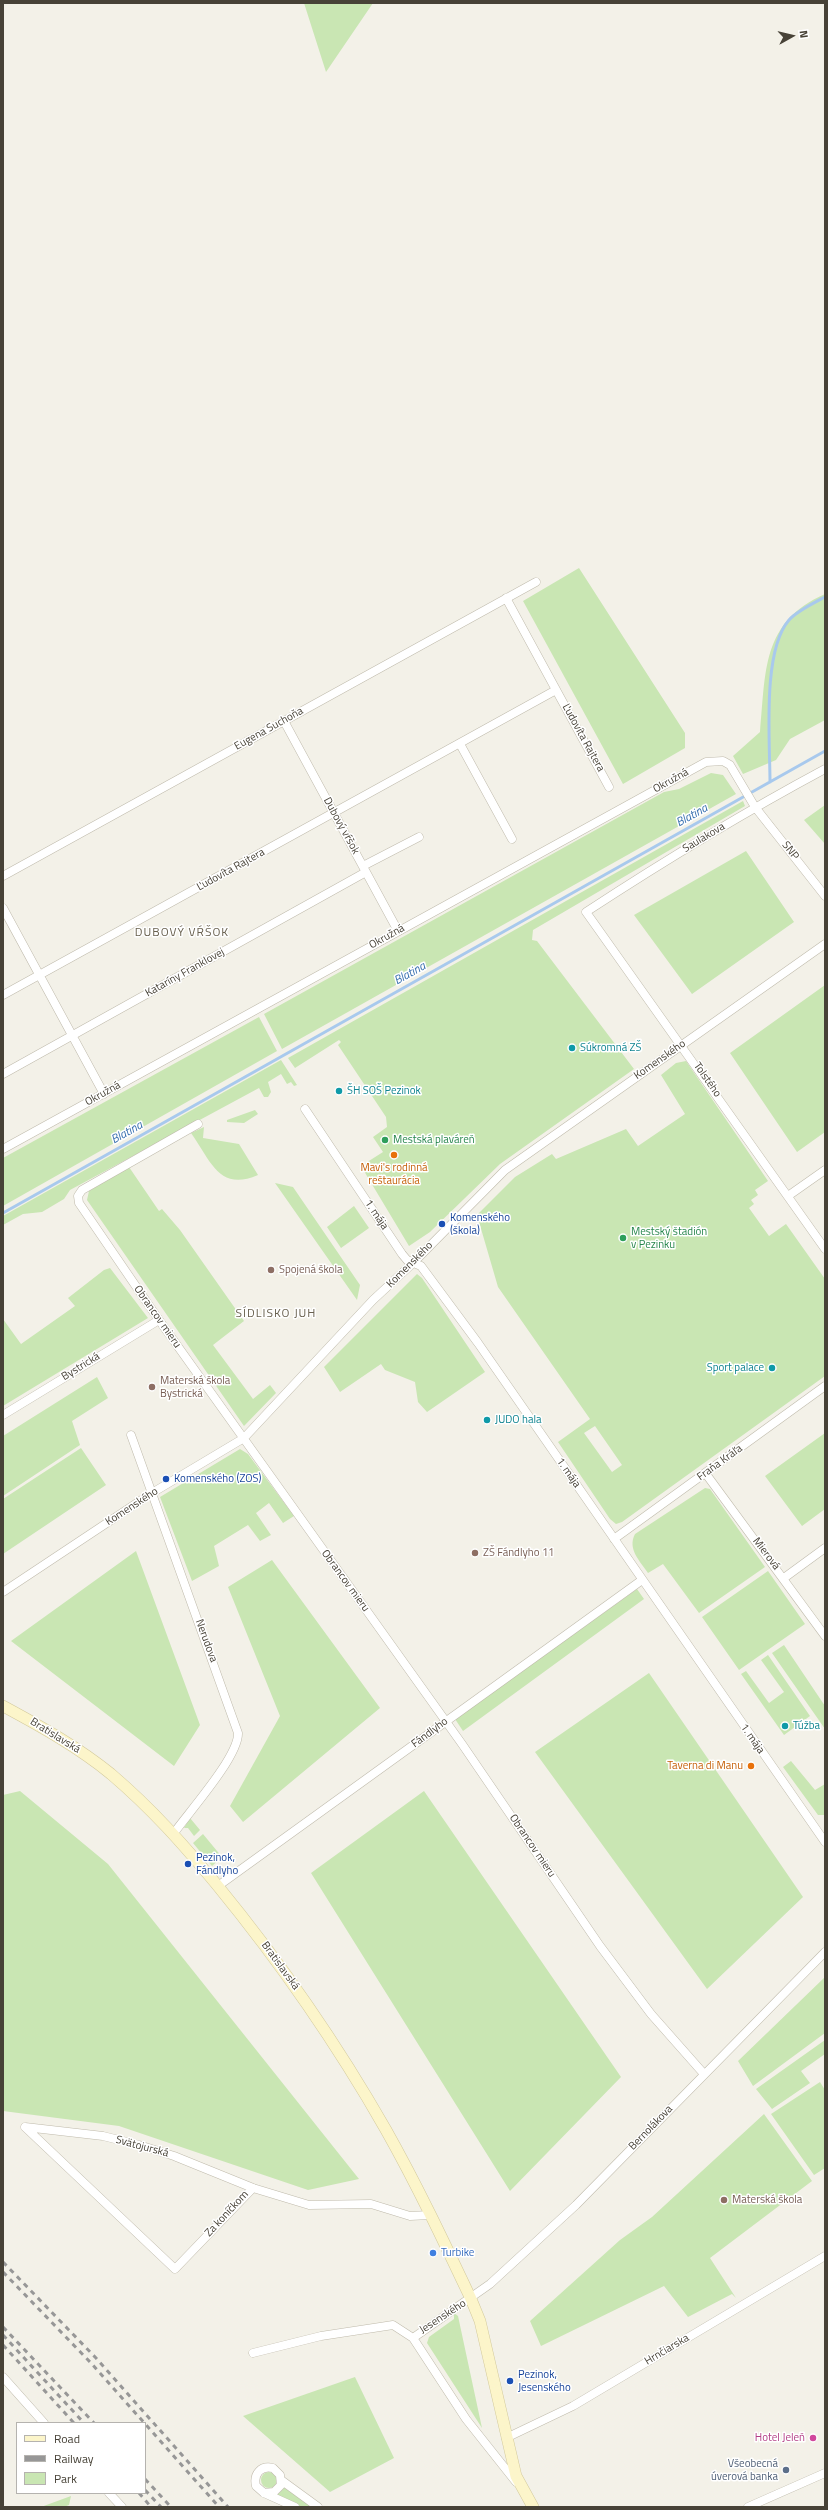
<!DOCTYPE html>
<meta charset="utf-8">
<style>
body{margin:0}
#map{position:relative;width:828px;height:2510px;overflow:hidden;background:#f3f1e8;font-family:"Titillium Web",sans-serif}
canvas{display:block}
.frame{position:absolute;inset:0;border:4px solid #474237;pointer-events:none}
.legend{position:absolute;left:16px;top:2422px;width:130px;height:72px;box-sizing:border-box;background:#fff;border:1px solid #b5b3af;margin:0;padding:5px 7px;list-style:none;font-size:12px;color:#474237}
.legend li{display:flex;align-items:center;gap:8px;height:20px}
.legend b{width:20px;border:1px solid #b5b3af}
.north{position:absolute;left:772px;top:16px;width:40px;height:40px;-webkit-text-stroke:3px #fff;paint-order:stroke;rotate:82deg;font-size:11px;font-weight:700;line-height:16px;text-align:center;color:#474237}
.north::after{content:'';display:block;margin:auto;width:14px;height:18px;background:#474237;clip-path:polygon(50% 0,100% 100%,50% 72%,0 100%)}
</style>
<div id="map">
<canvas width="828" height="2510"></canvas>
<div class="frame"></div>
<ul class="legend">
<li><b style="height:5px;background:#fcf5ca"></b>Road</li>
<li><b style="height:5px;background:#979797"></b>Railway</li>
<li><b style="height:11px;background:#c9e6b3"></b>Park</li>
</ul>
<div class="north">N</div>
</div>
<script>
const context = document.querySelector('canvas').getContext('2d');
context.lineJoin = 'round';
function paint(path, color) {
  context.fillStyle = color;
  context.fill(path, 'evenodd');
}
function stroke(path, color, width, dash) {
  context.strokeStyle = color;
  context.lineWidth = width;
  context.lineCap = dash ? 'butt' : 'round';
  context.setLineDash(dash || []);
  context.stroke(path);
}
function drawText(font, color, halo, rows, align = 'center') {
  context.font = font + ' "Titillium Web",sans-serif';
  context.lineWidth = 3;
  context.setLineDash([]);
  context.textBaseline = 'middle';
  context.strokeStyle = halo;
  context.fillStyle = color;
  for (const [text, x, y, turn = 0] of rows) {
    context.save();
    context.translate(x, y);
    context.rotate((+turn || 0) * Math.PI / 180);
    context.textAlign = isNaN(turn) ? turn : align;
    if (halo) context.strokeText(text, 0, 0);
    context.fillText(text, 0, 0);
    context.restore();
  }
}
paint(new Path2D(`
 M304,3H373L326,72Z
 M579,568L685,733V748L623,784L523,601Z
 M825,594V720L790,739L776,760L743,774L733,756L760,732C766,672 761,622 825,594Z
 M711,773L723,775L736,794L282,1049L264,1014L664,792L679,789Z
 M743,801L745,806L533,930L532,940L537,941L634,1069L500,1164L430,1232L409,1246L361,1166L383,1152L373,1137L387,1127L386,1117L338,1045L341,1042L339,1040L295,1068L288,1058Z
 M825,805V844L804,820Z
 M746,851L794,922L692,994L634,915Z
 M825,985V1132L797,1152L730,1053Z
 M259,1017L277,1051L3,1206V1158Z
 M281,1060L297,1085L294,1086L291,1082L287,1084L281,1074L268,1082L271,1092L268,1097H264L259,1088L70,1190L64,1199L42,1212L23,1214L3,1225V1216Z
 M686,1061L768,1181L755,1190L758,1195L751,1200L754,1204L749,1208L769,1236L786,1224L825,1279V1376L622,1522L616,1524L610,1519L558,1442L590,1419L498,1287L477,1215L515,1177L552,1154L556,1159L626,1129L638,1146L685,1114L661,1075L676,1063ZM595,1426L622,1465L612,1472L584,1433Z
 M255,1110L258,1114L244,1123L227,1122V1120Z
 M204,1127L203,1138L239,1144L258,1175C219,1192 211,1161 191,1133Z
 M129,1167L159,1211L162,1209L180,1230L244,1321L213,1345L253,1399L270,1385L276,1393L244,1426L87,1200L89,1191Z
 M275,1183L293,1187L360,1285L357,1300Z
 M354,1206L369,1228L341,1248L327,1227Z
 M110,1268L148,1318L3,1406V1319L21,1344L75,1306L68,1298L104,1270Z
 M417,1274L422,1278L485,1372L427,1412L418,1402L415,1382L385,1370L381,1364L340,1392L324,1367Z
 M97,1377L108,1398L72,1421L80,1445L3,1496V1436Z
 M825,1433V1509L802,1526L765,1476Z
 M81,1448L106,1485L3,1554V1499Z
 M240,1449L248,1454L294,1516L283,1523L269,1503L256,1513L271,1535L260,1541L248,1525L214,1546L219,1566L192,1581L160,1497Z
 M705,1488L710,1489L765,1567L699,1613L663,1564L648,1573C640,1561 627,1549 635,1534Z
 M136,1551L200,1725L174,1766L11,1641Z
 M272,1560L380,1708L243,1822L230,1806L280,1716L228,1587Z
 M768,1571L805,1624L739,1670L702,1617Z
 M637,1589L644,1599L463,1731L455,1719Z
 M784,1645L825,1706V1729L772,1653Z
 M768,1655L810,1716L784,1735L741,1674L746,1671L769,1703L784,1692L761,1660Z
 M649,1673L803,1897L707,1989L535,1752Z
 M791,1761L815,1790L825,1784V1815H818L783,1767Z
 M20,1791L108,1864L359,2179L308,2190L119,2126L3,2111V1795Z
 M424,1791L621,2077L510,2191L311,1873Z
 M190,1818L200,1830L194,1836L188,1828H184Z
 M203,1834L222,1857L212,1866L193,1843Z
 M825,1977V2033L753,2086L738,2061Z
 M825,2040V2054L801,2071L810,2083L772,2109L756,2089Z
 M820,2082L825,2090V2168L814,2175L771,2114Z
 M764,2114L812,2181L710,2258L736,2298L732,2294L688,2317L664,2286L541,2346L530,2321L620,2240L652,2217Z
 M454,2313L458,2316L482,2428L427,2343L429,2337L454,2319Z
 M355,2377L394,2458L330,2492L243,2416Z
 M261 2480a8 8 0 1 1 16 0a8 8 0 1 1-16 0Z
 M286,2486L314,2507H302L276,2496Z
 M71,2496L69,2505L64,2507H41Z`), '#c9e6b3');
stroke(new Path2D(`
 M770,782C770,741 762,651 789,620C797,611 814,603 825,597
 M3,1213L825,751`), '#a8c9ed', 3);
const minor = new Path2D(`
 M506,598L609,787
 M284,721L398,931
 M460,744L512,839
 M825,769C743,813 664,861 586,912L825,1249
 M363,866L419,837
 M3,876L536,582
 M3,908L104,1094
 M3,995L556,690
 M3,1074L366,872
 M305,1109L402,1254L407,1260L421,1266L478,1343L825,1842
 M198,1124L82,1190L78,1196L79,1203L159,1320L462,1744L600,1946L651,2014L704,2074
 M3,1149L706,762L723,761L730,765L755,807L825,896
 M788,1196L825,1170
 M3,1415L159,1320
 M131,1435L238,1733C239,1756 189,1812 174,1833
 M706,1474L825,1636
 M614,1539L825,1386
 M784,1578L825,1548
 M3,1592L152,1493L244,1438L373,1300L414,1262L505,1170L825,944
 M218,1886L642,1580
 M25,2127L103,2136L139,2145L174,2156L253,2188L309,2205L371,2204L410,2216L430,2215
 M25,2127L175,2269L253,2188
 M413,2338L490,2284L576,2205L825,1952
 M253,2353L321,2336L393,2325L413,2338L466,2419L516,2482
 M3,2377L44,2423
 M506,2438L573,2406L825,2256
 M281,2480L318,2507
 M109,2493L122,2507
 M264,2493L274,2492L281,2485L280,2475L273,2468C261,2465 253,2474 256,2486L264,2493L295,2507
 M748,2507L825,2473`);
const secondary = new Path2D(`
 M3,1706C40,1726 78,1747 111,1774C153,1810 182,1843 217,1885C280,1962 337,2044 386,2130C417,2185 444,2242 471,2299L480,2321L516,2476L533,2507`);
stroke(minor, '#bfbaab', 9);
stroke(secondary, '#d1c89a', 12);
stroke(minor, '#fff', 8);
stroke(secondary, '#fcf5ca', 11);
stroke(new Path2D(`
 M3,2262L96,2358L228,2507
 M3,2272L91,2363L219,2507
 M3,2327L94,2423
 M3,2335L84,2423
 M3,2345L74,2423
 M145,2479L171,2507
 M145,2490L161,2507
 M139,2493L151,2507`), '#979797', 3, [5, 5]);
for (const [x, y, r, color] of [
 [572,1048,4,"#0f9aa8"],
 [339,1091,4,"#0f9aa8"],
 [385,1140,4,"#2e9e5b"],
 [394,1155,4,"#e8710a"],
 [442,1224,4,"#1a4fb4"],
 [623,1238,4,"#2e9e5b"],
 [271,1270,4,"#8d6e63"],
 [772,1368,4,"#0f9aa8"],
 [152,1387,4,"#8d6e63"],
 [487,1420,4,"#0f9aa8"],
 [166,1479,4,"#1a4fb4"],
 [475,1553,4,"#8d6e63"],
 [785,1726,4,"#0f9aa8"],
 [751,1766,4,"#e8710a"],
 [188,1864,4,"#1a4fb4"],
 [724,2200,4,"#8d6e63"],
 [433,2253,4,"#3f7fe0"],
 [510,2381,4,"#1a4fb4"],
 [813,2438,4,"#d1479c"],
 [786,2470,4,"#5c6f8a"]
]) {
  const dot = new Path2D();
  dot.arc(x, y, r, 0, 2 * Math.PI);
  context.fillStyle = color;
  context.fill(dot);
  stroke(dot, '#fff', 1.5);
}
drawText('11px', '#474237', '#fff', [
 ["Eugena Suchoňa",269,729,-29],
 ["Ľudovíta Rajtera",583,738,61],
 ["Okružná",671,781,-29],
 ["Dubový vŕšok",341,826,61],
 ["Saulakova",704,838,-31],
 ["SNP",790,851,52],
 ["Ľudovíta Rajtera",231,870,-29],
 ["Okružná",387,937,-29],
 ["Kataríny Franklovej",185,973,-29],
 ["Komenského",660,1060,-35],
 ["Tolstého",707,1080,55],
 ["Okružná",103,1094,-29],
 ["1. mája",376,1215,56],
 ["Komenského",410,1265,-45],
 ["Obrancov mieru",157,1317,55],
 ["Bystrická",81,1367,-32],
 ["Fraňa Kráľa",720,1463,-36],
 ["1. mája",568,1473,55],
 ["Komenského",132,1507,-33],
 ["Mierová",766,1554,53],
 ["Obrancov mieru",345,1581,54],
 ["Nerudova",206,1641,70],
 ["Fándlyho",430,1733,-37],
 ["Bratislavská",55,1736,32],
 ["1. mája",752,1739,55],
 ["Obrancov mieru",532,1846,56],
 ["Bratislavská",280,1966,54],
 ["Bernolákova",651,2128,-46],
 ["Svätojurská",142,2147,15],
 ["Za koníčkom",227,2214,-47],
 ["Jesenského",443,2317,-33],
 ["Hrnčiarska",667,2350,-31]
]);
drawText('11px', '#0d838f', '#fff', [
 ["Súkromná ZŠ",580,1048],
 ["ŠH SOŠ Pezinok",347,1091],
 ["Sport palace",764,1368,"right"],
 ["JUDO hala",495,1420],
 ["Túžba",793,1726]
], 'left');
drawText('11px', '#27864d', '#fff', [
 ["Mestská plaváreň",393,1140],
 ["Mestský štadión",631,1232],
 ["v Pezinku",631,1245]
], 'left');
drawText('11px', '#c56008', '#fff', [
 ["Mavi's rodinná",394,1168],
 ["reštaurácia",394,1181],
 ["Taverna di Manu",743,1766,"right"]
]);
drawText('11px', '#164399', '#fff', [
 ["Komenského",450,1218],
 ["(škola)",450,1231],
 ["Komenského (ZOS)",174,1479],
 ["Pezinok,",196,1858],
 ["Fándlyho",196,1871],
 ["Pezinok,",518,2375],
 ["Jesenského",518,2388]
], 'left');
drawText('11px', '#785e54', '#fff', [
 ["Spojená škola",279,1270],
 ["Materská škola",160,1381],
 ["Bystrická",160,1394],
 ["ZŠ Fándlyho 11",483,1553],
 ["Materská škola",732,2200]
], 'left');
drawText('11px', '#366cbe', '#fff', [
 ["Turbike",441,2253]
], 'left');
drawText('11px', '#b23c85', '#fff', [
 ["Hotel Jeleň",805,2438]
], 'right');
drawText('11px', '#4e5e75', '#fff', [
 ["Všeobecná",778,2464],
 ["úverová banka",778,2477]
], 'right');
drawText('italic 12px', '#356dae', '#fff', [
 ["Blatina",692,816,-29],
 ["Blatina",410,974,-29],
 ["Blatina",127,1133,-29]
]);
context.letterSpacing = '1px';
drawText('12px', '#69614f', '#fff', [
 ["DUBOVÝ VŔŠOK",182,933],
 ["SÍDLISKO JUH",276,1314]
]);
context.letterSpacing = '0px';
</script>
